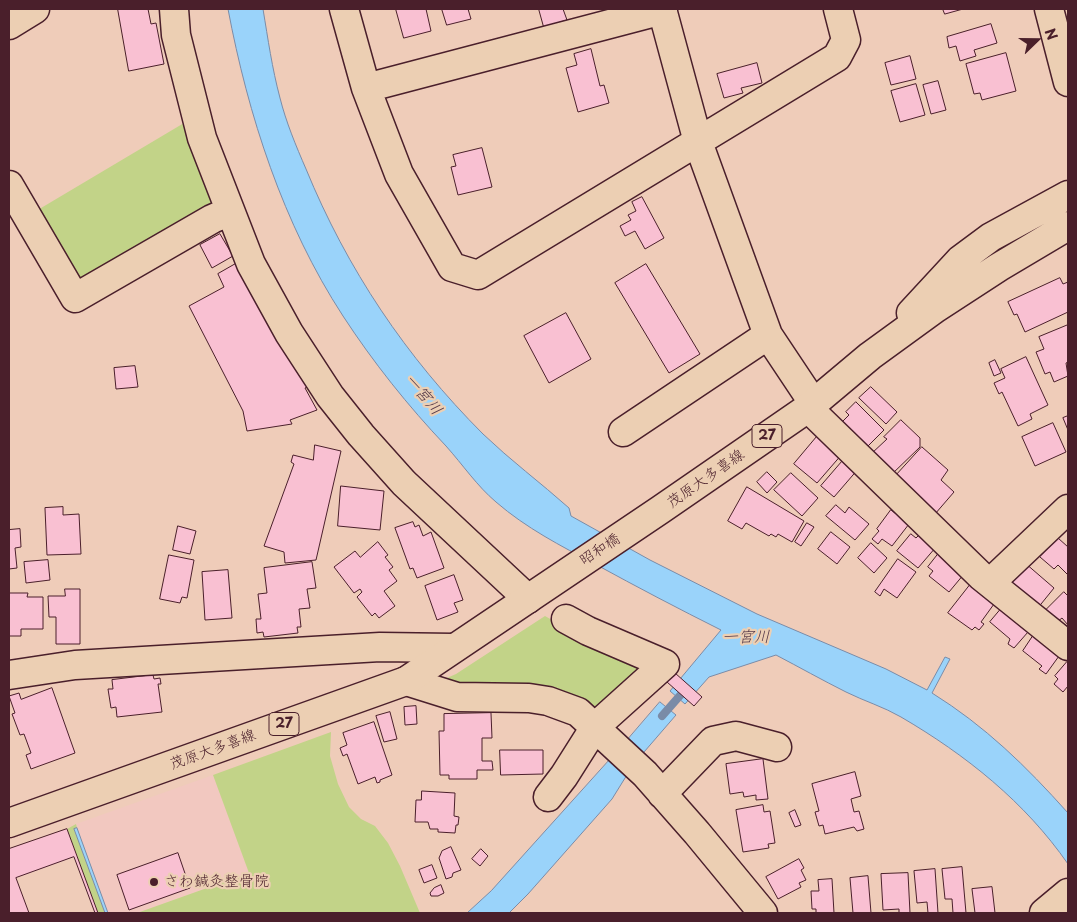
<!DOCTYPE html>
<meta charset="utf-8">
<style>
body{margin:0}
#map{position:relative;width:1077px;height:922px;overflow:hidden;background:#efccb9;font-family:"Playpen Sans",sans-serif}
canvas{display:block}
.frame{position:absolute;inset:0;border:10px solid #4a1f2b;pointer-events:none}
.north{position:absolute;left:1012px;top:15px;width:50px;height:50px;-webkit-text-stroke:4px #eccfb3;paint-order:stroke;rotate:68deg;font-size:14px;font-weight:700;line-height:20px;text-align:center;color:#4a1f2b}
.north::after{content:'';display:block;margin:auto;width:18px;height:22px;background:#4a1f2b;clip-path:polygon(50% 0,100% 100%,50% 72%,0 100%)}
</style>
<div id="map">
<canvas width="1077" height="922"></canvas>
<div class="frame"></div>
<div class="north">N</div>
</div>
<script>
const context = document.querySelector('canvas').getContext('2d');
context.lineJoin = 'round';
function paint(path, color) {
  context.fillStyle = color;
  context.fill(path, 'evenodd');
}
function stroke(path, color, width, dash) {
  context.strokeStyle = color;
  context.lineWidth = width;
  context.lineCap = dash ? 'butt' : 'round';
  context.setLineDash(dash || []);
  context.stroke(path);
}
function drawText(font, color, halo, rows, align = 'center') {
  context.font = font + ' "Playpen Sans","Klee One",sans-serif';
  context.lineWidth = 4.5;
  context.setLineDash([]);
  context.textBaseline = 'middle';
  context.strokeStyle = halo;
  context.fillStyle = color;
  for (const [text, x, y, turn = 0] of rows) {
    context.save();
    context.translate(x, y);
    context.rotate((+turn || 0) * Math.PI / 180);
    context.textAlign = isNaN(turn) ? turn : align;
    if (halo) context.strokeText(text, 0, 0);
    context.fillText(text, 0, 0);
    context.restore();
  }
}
paint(new Path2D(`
 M213,775L249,873L137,913H108L76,824Z`), '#f2c8c0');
paint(new Path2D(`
 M184,123L222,206L91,284L75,281L36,211Z
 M545,616L571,631L647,665L596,717L440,681L456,674Z
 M331,732L330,756L338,784L349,807L361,819L375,826L388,843L400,866L420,913H137L249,873L213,775Z
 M76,824L77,828L74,829L105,913H98L67,829Z`), '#c2d388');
const water = new Path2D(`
 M228,9H263C268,39 272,68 280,98C286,122 296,146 306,169C347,269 406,357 483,434C510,460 541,483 569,508L571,516L650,560L757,614L886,669L927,690L945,657L950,659L932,693C985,726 1026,766 1068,813V864C1025,802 966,755 901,717C884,707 864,701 846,692C822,680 799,667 776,655L709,677L685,704L670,691L721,630C679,609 637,587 595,564C561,546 526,528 496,502C477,486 463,465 446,446C408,406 373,362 343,316C283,224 248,115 228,9Z
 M660,702L676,715L638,759L624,744Z
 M615,754L630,770L612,799L528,894L509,913H467L491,891Z
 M77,828L108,913H105L74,829Z`);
paint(water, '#9ad3fa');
stroke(water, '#7a8ba7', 1);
stroke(new Path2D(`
 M662,716L684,691`), '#7a8ba7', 8);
const building = new Path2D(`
 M118,9H148L151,24L156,23L164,64L129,71Z
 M396,9H426L431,31L404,38Z
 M442,9H468L471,19L447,25Z
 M539,9H563L567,20L544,27Z
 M943,9H963L945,14Z
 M991,24L997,43L974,50L976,56L960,61L956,46L949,48L947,37Z
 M591,49L600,86L604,85L609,103L578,112L566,68L577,65L574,54Z
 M1006,53L1016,91L982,100L980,93L974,94L966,64Z
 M910,56L916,79L891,85L885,63Z
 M757,63L762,83L741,88L743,93L724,98L717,74Z
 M938,81L946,110L931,114L923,85Z
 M916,84L925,115L900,122L891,91Z
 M482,148L492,187L458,195L451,167L456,166L453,155Z
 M642,197L664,238L645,249L635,231L625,236L620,226L631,220L628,215L636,211L632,202Z
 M220,234L233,256L212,268L200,245Z
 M239,262L309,386L305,388L317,410L290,420L292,424L247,431L243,411L189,306L224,287L218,274Z
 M646,264L700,354L669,373L615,283Z
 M1060,278L1063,284L1068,282V312L1025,332L1017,314L1014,315L1008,302Z
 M566,313L591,359L549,383L524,336Z
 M1068,325V362L1066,363L1068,376L1054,382L1050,372L1045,374L1036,352L1044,349L1039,337Z
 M1026,357L1048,405L1030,414L1032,419L1018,426L1002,392L999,394L994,383L1005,378L1001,369Z
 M995,360L1001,373L994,376L989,363Z
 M135,366L138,387L116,389L114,368Z
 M871,387L897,412L886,424L859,398Z
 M856,402L884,430L867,447L842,422L849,415L846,412Z
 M1068,416V430L1063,418Z
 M901,420L920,438V447L891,475L871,454L887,439L884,437Z
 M1053,423L1066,452L1035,466L1022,437Z
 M820,433L843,453L817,483L794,464Z
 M315,445L341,451L316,560L285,563L284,552L264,546L294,464L291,462L293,455L313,460Z
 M922,447L948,470L941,480L954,492L935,514L891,481Z
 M846,457L859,468L834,497L821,486Z
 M767,472L777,482L767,493L757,482Z
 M791,473L818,498L802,516L774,490Z
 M341,486L384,491L380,530L338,526Z
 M747,487L804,521L792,542L778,534L776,537L771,534L769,536L746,523L742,529L728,521Z
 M836,505L845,513L849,507L869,524L855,540L826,516Z
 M63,507V515L79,514L81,554L47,555L45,508Z
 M891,510L909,524L892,546L882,539L878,544L872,539L879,531L877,529Z
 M413,522L415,527L419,525L423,536L431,532L444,568L417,578L413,568L410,569L395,528Z
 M807,523L814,527L801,546L795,542Z
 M178,526L196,531L190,554L173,550Z
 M20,529L21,547L15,548L17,568L9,569V530Z
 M831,532L850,547L837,564L818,549Z
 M911,534L916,538L920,534L936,547L918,568L897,551Z
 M1058,538L1068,547V575L1058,565L1054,569L1040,557Z
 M378,542L388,555L385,557L393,567L389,570L397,581L384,591L395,606L379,618L375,613L372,616L357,597L362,592L360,589L354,593L334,567L355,551L360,557Z
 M871,543L887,558L874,573L858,558Z
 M939,553L964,574L949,592L929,576L933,571L928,567Z
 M169,555L194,560L187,598L182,597L180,603L160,599Z
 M898,559L916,572L897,598L884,589L880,596L875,592Z
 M48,560L50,580L26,583L24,562Z
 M312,562L316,588L307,589L310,608L299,609L301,627H297L298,633L264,637L263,632L257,633L256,619H261L258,594L267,593L264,568Z
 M1025,563L1054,588L1037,609L1007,584Z
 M228,570L232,618L205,620L202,572Z
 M454,575L463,600L454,603L458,612L437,620L425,586Z
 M970,585L994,604L981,622L984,624L979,630L975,627L972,630L948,613Z
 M65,589H80V644H56V617H49L48,596H65Z
 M1064,592L1068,596V625L1062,618L1057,622L1046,610Z
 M9,593H28L27,597H43V629H21V636H9Z
 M1001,609L1028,632L1014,648L1008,644L1010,639L990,622Z
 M1033,636L1059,656L1046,674L1039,669L1042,666L1023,651Z
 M1067,662L1068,663V686L1063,692L1054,684L1058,679L1055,676Z
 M675,673L702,697L694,706L667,682Z
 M153,675L154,679L160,678L161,684H158L162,712L117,717L116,707L111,708L108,689H113L112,680Z
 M52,688L75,753L31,769L26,755L31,753L24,734L20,735L12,714L15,713L9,696L19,693L21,699Z
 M416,706L417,724L405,725L404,707Z
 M390,712L397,739L384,742L376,716Z
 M491,713L492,738H482V761H492L493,770H477V779H449V775H440L439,731H444V714Z
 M374,722L392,775L380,780V782L377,783L375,777L358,784L347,754L343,756L340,748L347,745L343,733Z
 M500,750H543V774L501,775Z
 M763,759L768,799L756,800V795L744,797L743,792L730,794L726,764Z
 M855,772L861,796L851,799L854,812L859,811L864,829L857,831L854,827L825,834L823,825L819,826L815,812L819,811L812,784Z
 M422,791L455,793L454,816L459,817L458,825H456L455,833L438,832V829H430L428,822H415L416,800H421Z
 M763,805L764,812L770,811L775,843L768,844L769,848L743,852L736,810Z
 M795,810L801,825L795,827L789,813Z
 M67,829L98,913H9V849Z
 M451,847L461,870L453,873L452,877L446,879L439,858L442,851Z
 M481,849L488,856L480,866L472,859Z
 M178,853L190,888L129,910L117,875Z
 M74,857L95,913H29L16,878Z
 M799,859L804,868L801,870L806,880L799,883L801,887L778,899L766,877Z
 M432,865L437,878L424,883L419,870Z
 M962,867L966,913H953L952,899H945L942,869Z
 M935,869L938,913H928L927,902L917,903L914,871Z
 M908,873L910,913H899V909L883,910L881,874Z
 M868,876L871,913H853L850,878Z
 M832,879L834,913H816V909H812L811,891H819L818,880Z
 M441,885L444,893L438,896H431L430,893L434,888Z
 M992,887L995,913H975L972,889Z`);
paint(building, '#f9c0d2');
stroke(building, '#4a1f2b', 1);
const minor = new Path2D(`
 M174,9L176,35L202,138L251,264L289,333L330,396L361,435L404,483L528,599
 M344,9L366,88L399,174L452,267L478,275L837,57L846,40L838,9
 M662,9L698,142L768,335L814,404
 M9,25L35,9
 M366,88L663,10
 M9,185L75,298L212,219L230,211
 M808,408L981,576L1068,646
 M623,432L768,335
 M990,583L1068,509
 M9,675L75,665L380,647L454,648
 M406,681L457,697L529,698L548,701L578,712L645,774L697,833L763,913
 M662,794L713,741L736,736L777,747
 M548,797L564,776L595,727L665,664L588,631L566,619
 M1044,913L1068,893`);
const major = new Path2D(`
 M911,313L960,260L991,237L1068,195
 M9,823L406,681L660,510L808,408L870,356L936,308L999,267L1068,226`);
const highway = new Path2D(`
 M1049,9L1068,82`);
stroke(minor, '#4a1f2b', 31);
stroke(major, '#4a1f2b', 31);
stroke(highway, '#4a1f2b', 31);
stroke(minor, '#eccfb3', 28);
stroke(major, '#eccfb3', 28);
stroke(highway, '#eccfb3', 28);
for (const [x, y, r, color] of [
 [154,882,5,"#4a1f2b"]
]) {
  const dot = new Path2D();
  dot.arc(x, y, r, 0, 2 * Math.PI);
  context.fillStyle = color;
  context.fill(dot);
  stroke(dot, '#eccfb3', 2);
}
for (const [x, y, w] of [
 [767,436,30],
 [284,724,30]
]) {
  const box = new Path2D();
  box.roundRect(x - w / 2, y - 11.5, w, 23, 4);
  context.fillStyle = '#eccfb3';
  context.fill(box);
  stroke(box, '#4a1f2b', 1);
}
drawText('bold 14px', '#4a1f2b', null, [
 ["27",767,436],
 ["27",284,724]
]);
drawText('15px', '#4a1f2b', '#eccfb3', [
 ["茂原大多喜線",706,479,-35],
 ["昭和橋",600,550,-33],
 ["茂原大多喜線",213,750,-20]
]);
drawText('15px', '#4a1f2b', '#eccfb3', [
 ["さわ鍼灸整骨院",164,882]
], 'left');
drawText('italic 16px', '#563a4a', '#eccfb3', [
 ["一宮川",423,395,50],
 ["一宮川",746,638]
]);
</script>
